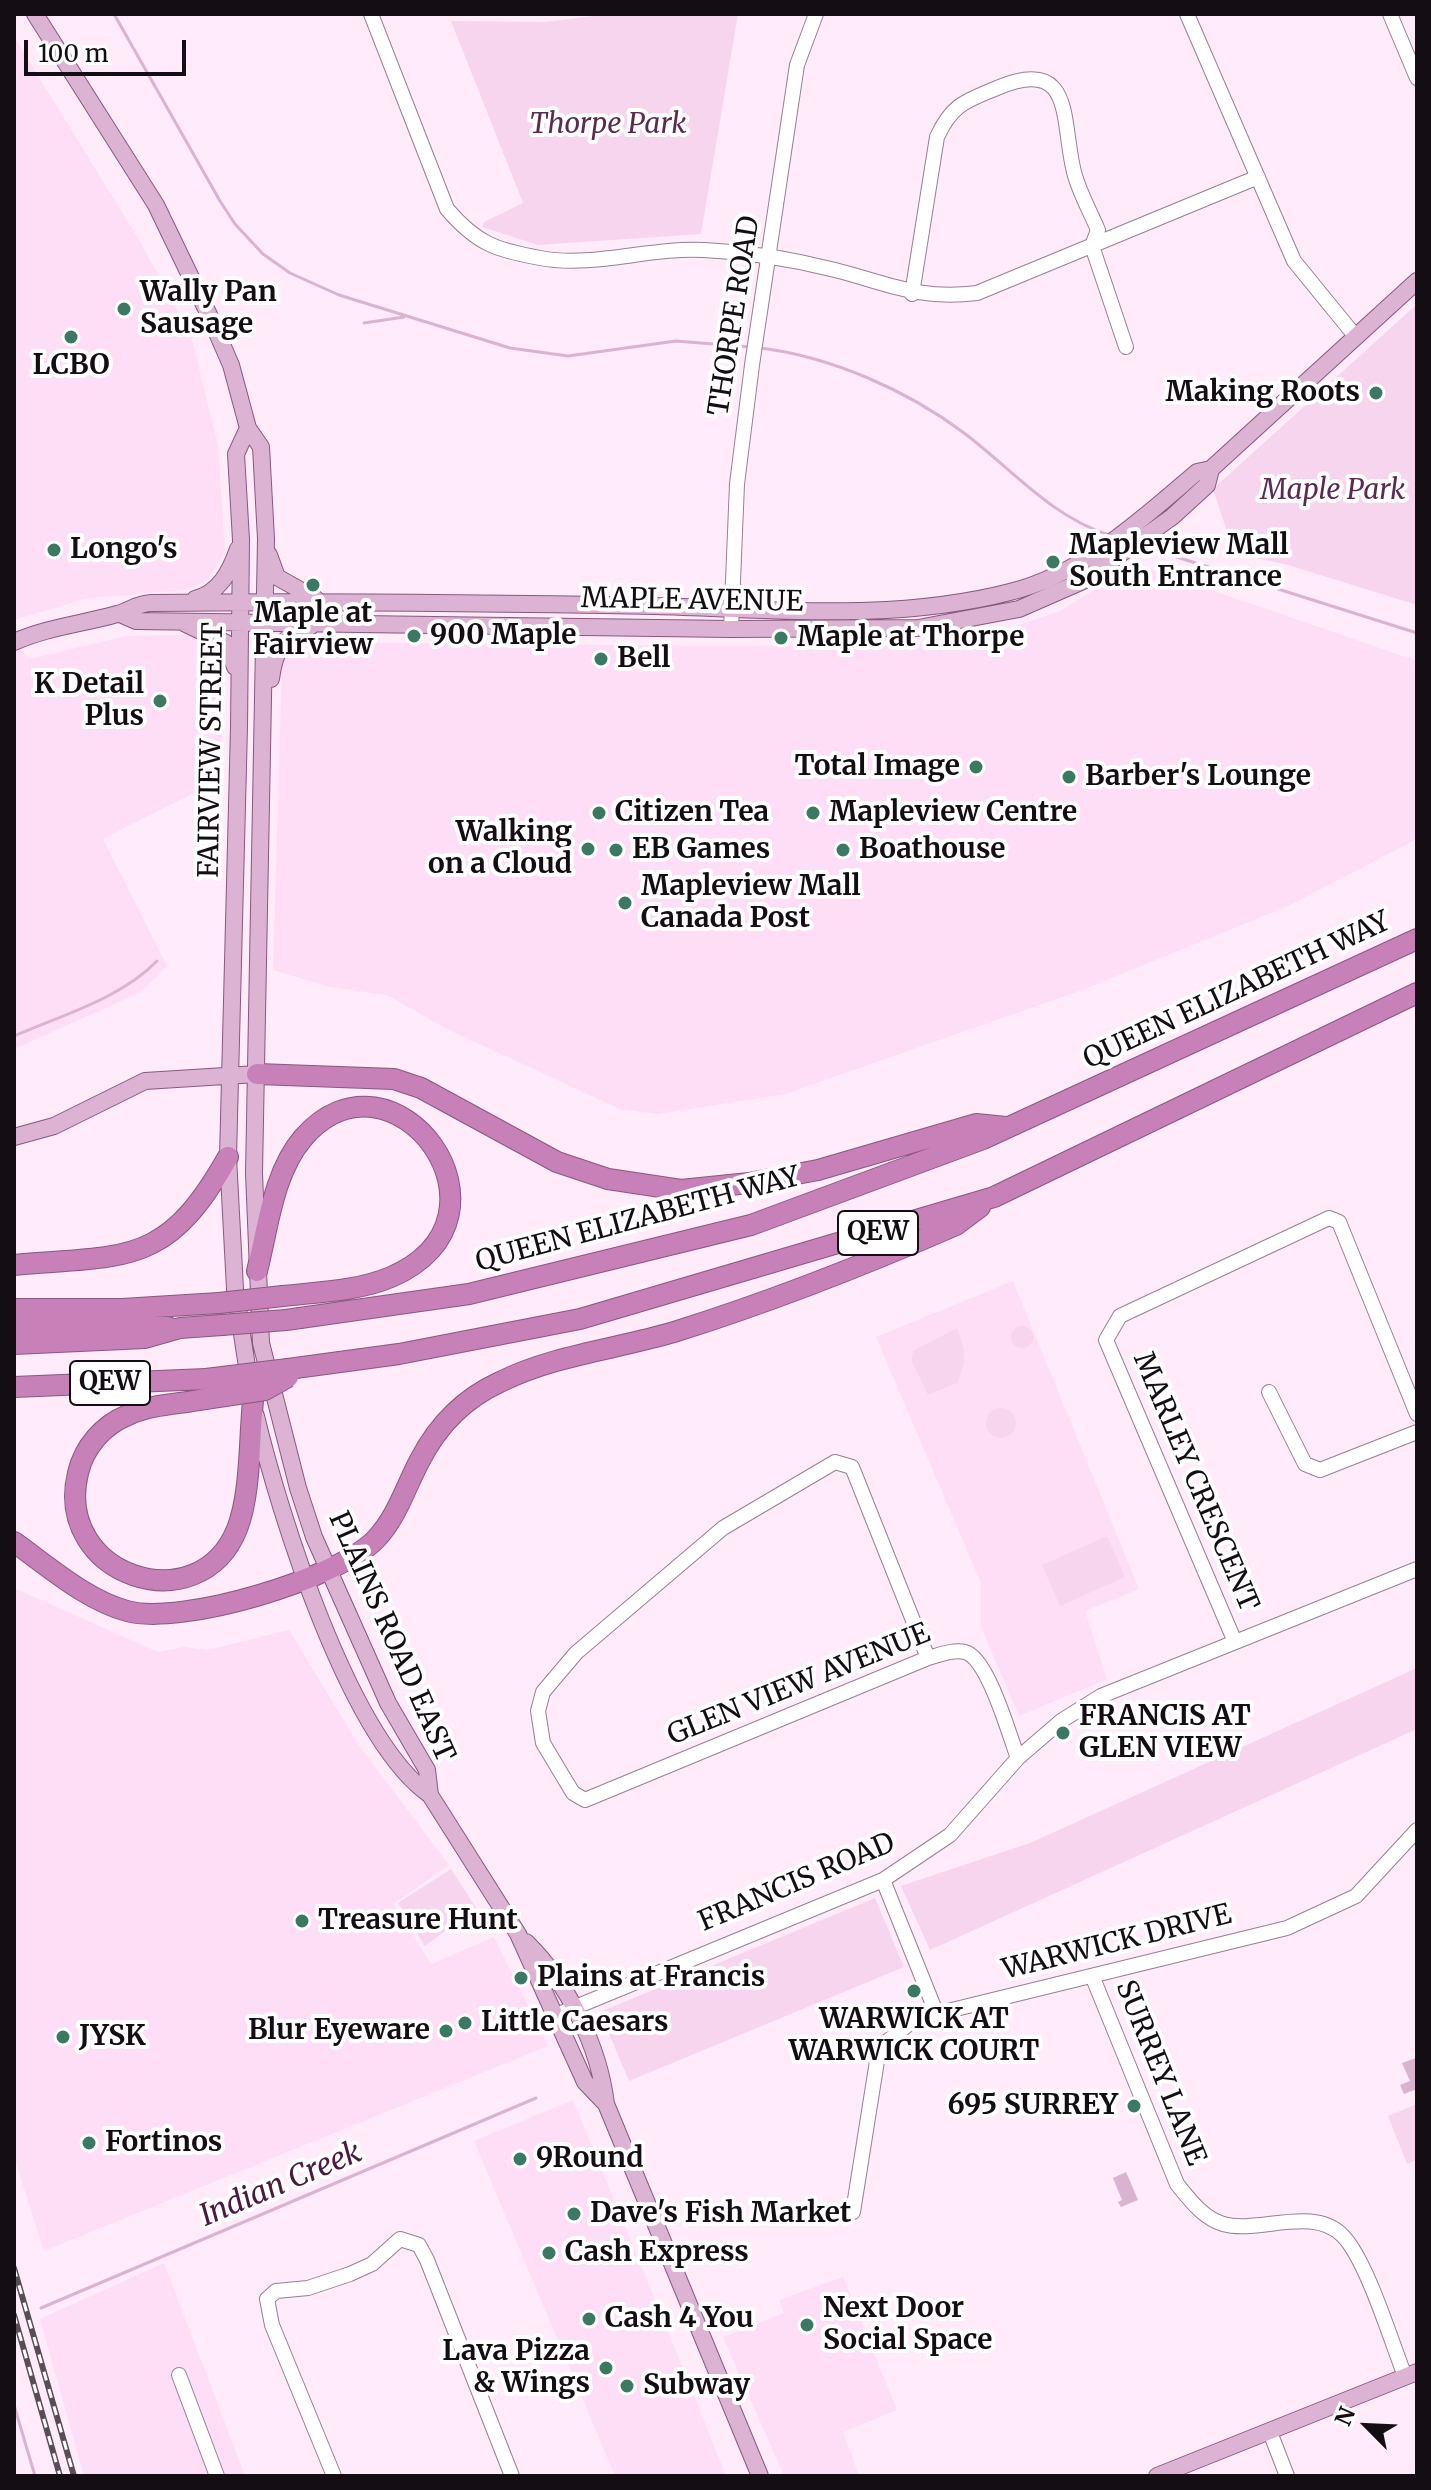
<!DOCTYPE html>
<style>
body{margin:0}
#map{position:relative;width:1431px;height:2490px;overflow:hidden;background:#ffebf9;font-family:Merriweather,serif}
canvas{display:block}
.frame{position:absolute;inset:0;border:16px solid #150d14;pointer-events:none}
.north{position:absolute;left:1327px;top:2386px;width:80px;height:80px;-webkit-text-stroke:6px #fff;paint-order:stroke;rotate:294deg;font-size:22px;font-weight:700;line-height:32px;text-align:center;color:#150d14}
.north::after{content:'';display:block;margin:auto;width:28px;height:36px;background:#150d14;clip-path:polygon(50% 0,100% 100%,50% 72%,0 100%)}
.scale{position:absolute;left:24px;top:40px;width:162px;height:36px;box-sizing:border-box;border:4px solid #150d14;border-top:0;padding-left:10px;font-size:24px;line-height:28px;white-space:nowrap;color:#150d14;-webkit-text-stroke:6px #fff;paint-order:stroke}
</style>
<div id="map">
<canvas width="1431" height="2490"></canvas>
<div class="frame"></div>
<div class="north">N</div>
<div class="scale">100 m</div>
</div>
<script>
const context = document.querySelector('canvas').getContext('2d');
context.lineJoin = 'round';
function paint(path, color) {
  context.fillStyle = color;
  context.fill(path, 'evenodd');
}
function stroke(path, color, width, dash) {
  context.strokeStyle = color;
  context.lineWidth = width;
  context.lineCap = dash ? 'butt' : 'round';
  context.setLineDash(dash || []);
  context.stroke(path);
}
function drawText(font, color, halo, rows, align = 'center') {
  context.font = font + ' Merriweather,serif';
  context.lineWidth = 8;
  context.setLineDash([]);
  context.textBaseline = 'middle';
  context.strokeStyle = halo;
  context.fillStyle = color;
  for (const [text, x, y, turn = 0] of rows) {
    context.save();
    context.translate(x, y);
    context.rotate((+turn || 0) * Math.PI / 180);
    context.textAlign = isNaN(turn) ? turn : align;
    if (halo) context.strokeText(text, 0, 0);
    context.fillText(text, 0, 0);
    context.restore();
  }
}
paint(new Path2D(`
 M14,37L138,238L191,335L218,446L225,551L208,580L185,590L88,598L14,620Z
 M1136,564L1417,661V839L1288,906L1082,990L785,1094L657,1114L620,1109L449,1030L387,995L330,987L273,970L282,667L287,653L297,645L312,642L830,647L940,643L1001,631L1060,611Z
 M189,635L213,650L222,670L221,779L103,839L167,966L141,992L14,1049V644L30,659L126,636Z
 M1013,1281L1139,1589L1085,1611L1107,1679L1019,1716L981,1627V1583L876,1337Z
 M14,1588L158,1652L184,1647L208,1650L289,1630L358,1744L449,1865L393,1904L431,1964L494,1937L548,2046L44,2251L14,2157Z
 M573,2100L685,2373L726,2476H615L474,2141Z
 M164,2263L245,2476H84L40,2319Z
 M843,2277L897,2410L843,2432L859,2476H784L723,2337L784,2313L779,2300Z`), '#fedef6');
paint(new Path2D(`
 M609,14H738L701,234L538,245L482,227L484,222L523,203L451,21L546,22Z
 M1417,304V605L1288,565L1234,553L1213,489Z
 M1011 1337a11 11 0 1 1 22 0a11 11 0 1 1-22 0Z
 M957,1328C966,1350 967,1361 957,1383L928,1395L911,1360L914,1350Z
 M986 1423a15 15 0 1 1 30 0a15 15 0 1 1-30 0Z
 M1107,1536L1125,1577L1060,1606L1042,1565Z
 M1417,1668V1729L930,1950L901,1886L1030,1843Z
 M451,1869L476,1908L425,1946L398,1903Z
 M875,1898L904,1967L629,2081L600,2012Z
 M1417,2104V2160L1407,2164L1388,2116Z`), '#f8d5ef');
paint(new Path2D(`
 M1416,2058L1417,2089L1404,2094L1400,2085L1410,2081L1402,2063Z
 M1126,2172L1138,2200L1121,2207L1118,2202L1122,2200L1113,2178Z`), '#dab3d0');
stroke(new Path2D(`
 M114,14L220,201L235,224L263,254L290,273L339,295L510,348L568,356L676,341L750,347
 M364,323L404,317
 M761,348C831,357 907,390 964,433C1012,469 1050,516 1109,535
 M1142,546L1417,633
 M14,1036C62,1015 120,999 157,961
 M41,2308L536,2098
 M14,2405L35,2476`), '#dab3d0', 3);
const minor = new Path2D(`
 M371,14L447,209C477,244 496,250 540,258C593,268 650,247 704,250C748,252 792,259 835,270C890,284 918,300 977,293L1258,177
 M1187,14L1294,261L1356,337
 M1390,14L1417,78
 M912,294L937,137C952,104 966,101 997,88C1075,55 1061,121 1074,172C1079,192 1090,211 1098,230L1092,246L1126,347
 M731,629L737,484L752,365L797,65L816,14
 M1269,1392L1305,1464L1320,1470L1417,1432
 M1235,1642L1106,1340L1120,1316L1329,1218L1339,1222L1417,1414
 M928,1658L852,1467L835,1462L723,1528L576,1653L543,1692L538,1711L543,1743L573,1793L585,1800L928,1658C939,1655 954,1649 965,1652C988,1658 1009,1735 1018,1758
 M883,1880L936,2012
 M1093,1978L1177,2184C1190,2200 1203,2218 1223,2224C1259,2234 1313,2205 1343,2236C1367,2261 1391,2341 1405,2376
 M554,2016L883,1880L950,1835L1018,1758L1061,1721L1101,1696L1417,1569
 M853,2212L877,2061L884,2044L915,2019L1287,1928L1356,1896L1417,1830
 M179,2375L217,2476
 M1270,2432L1287,2476
 M334,2476L272,2325L267,2299L276,2291L308,2288L350,2274L372,2264L400,2239L419,2245L427,2260L512,2476`);
const major = new Path2D(`
 M35,14L156,205L210,317L231,365L248,428L261,447L266,539L254,1173L261,1343L298,1488L314,1537L388,1703L427,1770L430,1795
 M248,428L236,454L241,540L239,727L228,1157L235,1289L250,1386
 M269,555L277,577L316,599
 M195,599C219,593 230,572 238,549
 M120,614L136,621L731,629L918,628L1019,609L1083,581L1172,517L1207,485L1211,469
 M184,623L226,643L235,667
 M14,642C48,627 82,624 117,614C130,611 137,603 152,603C319,601 487,603 655,606C774,609 893,622 1010,592C1083,574 1142,519 1197,472L1211,469L1417,281
 M271,679C274,654 283,631 311,626
 M14,1137L54,1126L145,1081L257,1074
 M256,1416C279,1512 349,1739 430,1795L518,1934L585,2082L606,2104
 M526,1942C568,1983 599,2046 606,2104L760,2476
 M1157,2476L1417,2372`);
const highway = new Path2D(`
 M257,1074L394,1079L421,1088L557,1162L608,1179L681,1190L749,1183L818,1170L976,1124L1006,1127
 M14,1265C128,1255 166,1267 228,1157
 M257,1271C268,1228 273,1173 303,1138C393,1034 530,1217 391,1277C358,1291 319,1292 283,1296
 M14,1309H122L219,1303
 M286,1320L469,1294L751,1225L983,1139L1417,939
 M14,1325L168,1327
 M14,1344L145,1338L180,1328L222,1325
 M288,1369L399,1354L580,1319L994,1197L1417,993
 M14,1387L206,1379
 M205,1399C181,1404 151,1404 128,1415C103,1425 84,1447 78,1473C53,1576 199,1624 237,1529C251,1494 249,1439 253,1401
 M14,1542C48,1566 86,1600 127,1611C181,1626 338,1579 376,1539C397,1517 406,1486 420,1460C438,1425 465,1398 500,1382C554,1355 617,1349 674,1332C770,1302 864,1265 956,1225L980,1207`);
stroke(minor, '#978091', 16);
stroke(major, '#89587f', 18);
stroke(highway, '#89587f', 22);
stroke(minor, '#fff', 14);
stroke(major, '#ddb3d4', 16);
stroke(highway, '#c781b8', 20);
const rail = new Path2D(`
 M14,2268L74,2476
 M14,2315L60,2476`);
stroke(rail, '#594d56', 6);
stroke(rail, '#fff', 3, [9]);
const highwayBridge = new Path2D(`
 M219,1303L283,1296
 M222,1325L286,1320
 M206,1379L288,1369
 M205,1399L265,1390L288,1377`);
stroke(highwayBridge, '#89587f', 22, []);
stroke(highwayBridge, '#c781b8', 20);
for (const [x, y, r, color] of [
 [124,309,8,"#3c7965"],
 [71,337,8,"#3c7965"],
 [1376,393,8,"#3c7965"],
 [54,550,8,"#3c7965"],
 [1053,562,8,"#3c7965"],
 [313,585,8,"#3c7965"],
 [414,636,8,"#3c7965"],
 [781,638,8,"#3c7965"],
 [601,659,8,"#3c7965"],
 [160,701,8,"#3c7965"],
 [976,767,8,"#3c7965"],
 [1069,777,8,"#3c7965"],
 [599,813,8,"#3c7965"],
 [813,813,8,"#3c7965"],
 [588,849,8,"#3c7965"],
 [616,850,8,"#3c7965"],
 [843,850,8,"#3c7965"],
 [625,903,8,"#3c7965"],
 [1063,1733,8,"#3c7965"],
 [302,1921,8,"#3c7965"],
 [521,1978,8,"#3c7965"],
 [914,1991,8,"#3c7965"],
 [465,2023,8,"#3c7965"],
 [446,2031,8,"#3c7965"],
 [63,2037,8,"#3c7965"],
 [1134,2106,8,"#3c7965"],
 [89,2143,8,"#3c7965"],
 [520,2159,8,"#3c7965"],
 [574,2214,8,"#3c7965"],
 [549,2253,8,"#3c7965"],
 [589,2319,8,"#3c7965"],
 [807,2325,8,"#3c7965"],
 [606,2368,8,"#3c7965"],
 [627,2386,8,"#3c7965"]
]) {
  const dot = new Path2D();
  dot.arc(x, y, r, 0, 2 * Math.PI);
  context.fillStyle = color;
  context.fill(dot);
  stroke(dot, '#fff', 3);
}
for (const [x, y, w] of [
 [878,1233,80],
 [110,1383,80]
]) {
  const box = new Path2D();
  box.roundRect(x - w / 2, y - 22, w, 44, 6);
  context.fillStyle = '#fff';
  context.fill(box);
  stroke(box, '#150d14', 2);
}
drawText('bold 26px', '#150d14', null, [
 ["QEW",878,1233],
 ["QEW",110,1383]
]);
drawText('italic 28px', '#5b2a51', '#fff', [
 ["Thorpe Park",608,125],
 ["Maple Park",1333,491]
]);
drawText('bold 28px', '#150d14', '#fff', [
 ["Wally Pan",140,293],
 ["Sausage",140,325],
 ["LCBO",71,366,"center"],
 ["Making Roots",1360,393,"right"],
 ["Mapleview Mall",1069,546],
 ["South Entrance",1069,578],
 ["Longo's",70,550],
 ["Maple at",313,614,"center"],
 ["Fairview",313,646,"center"],
 ["900 Maple",430,636],
 ["Maple at Thorpe",797,638],
 ["Bell",617,659],
 ["K Detail",144,685,"right"],
 ["Plus",144,717,"right"],
 ["Total Image",960,767,"right"],
 ["Barber's Lounge",1085,777],
 ["Citizen Tea",615,813],
 ["Mapleview Centre",829,813],
 ["Walking",572,833,"right"],
 ["on a Cloud",572,865,"right"],
 ["EB Games",632,850],
 ["Boathouse",859,850],
 ["Mapleview Mall",641,887],
 ["Canada Post",641,919],
 ["FRANCIS AT",1079,1717],
 ["GLEN VIEW",1079,1749],
 ["Treasure Hunt",318,1921],
 ["Plains at Francis",537,1978],
 ["WARWICK AT",914,2020,"center"],
 ["WARWICK COURT",914,2052,"center"],
 ["Little Caesars",481,2023],
 ["Blur Eyeware",430,2031,"right"],
 ["JYSK",79,2037],
 ["695 SURREY",1118,2106,"right"],
 ["Fortinos",105,2143],
 ["9Round",536,2159],
 ["Dave's Fish Market",590,2214],
 ["Cash Express",565,2253],
 ["Next Door",823,2309],
 ["Social Space",823,2341],
 ["Cash 4 You",605,2319],
 ["Lava Pizza",590,2352,"right"],
 ["& Wings",590,2384,"right"],
 ["Subway",643,2386]
], 'left');
drawText('28px', '#150d14', '#fff', [
 ["THORPE ROAD",735,316,-81],
 ["MAPLE AVENUE",692,601,1],
 ["FAIRVIEW STREET",212,750,-89],
 ["QUEEN ELIZABETH WAY",1237,991,-25],
 ["QUEEN ELIZABETH WAY",638,1220,-15],
 ["MARLEY CRESCENT",1195,1482,67],
 ["PLAINS ROAD EAST",391,1637,66],
 ["GLEN VIEW AVENUE",799,1685,-22],
 ["FRANCIS ROAD",797,1883,-23],
 ["WARWICK DRIVE",1117,1943,-14],
 ["SURREY LANE",1160,2073,68]
]);
drawText('italic 30px', '#491940', '#fff', [
 ["Indian Creek",281,2185,-23]
]);
</script>
